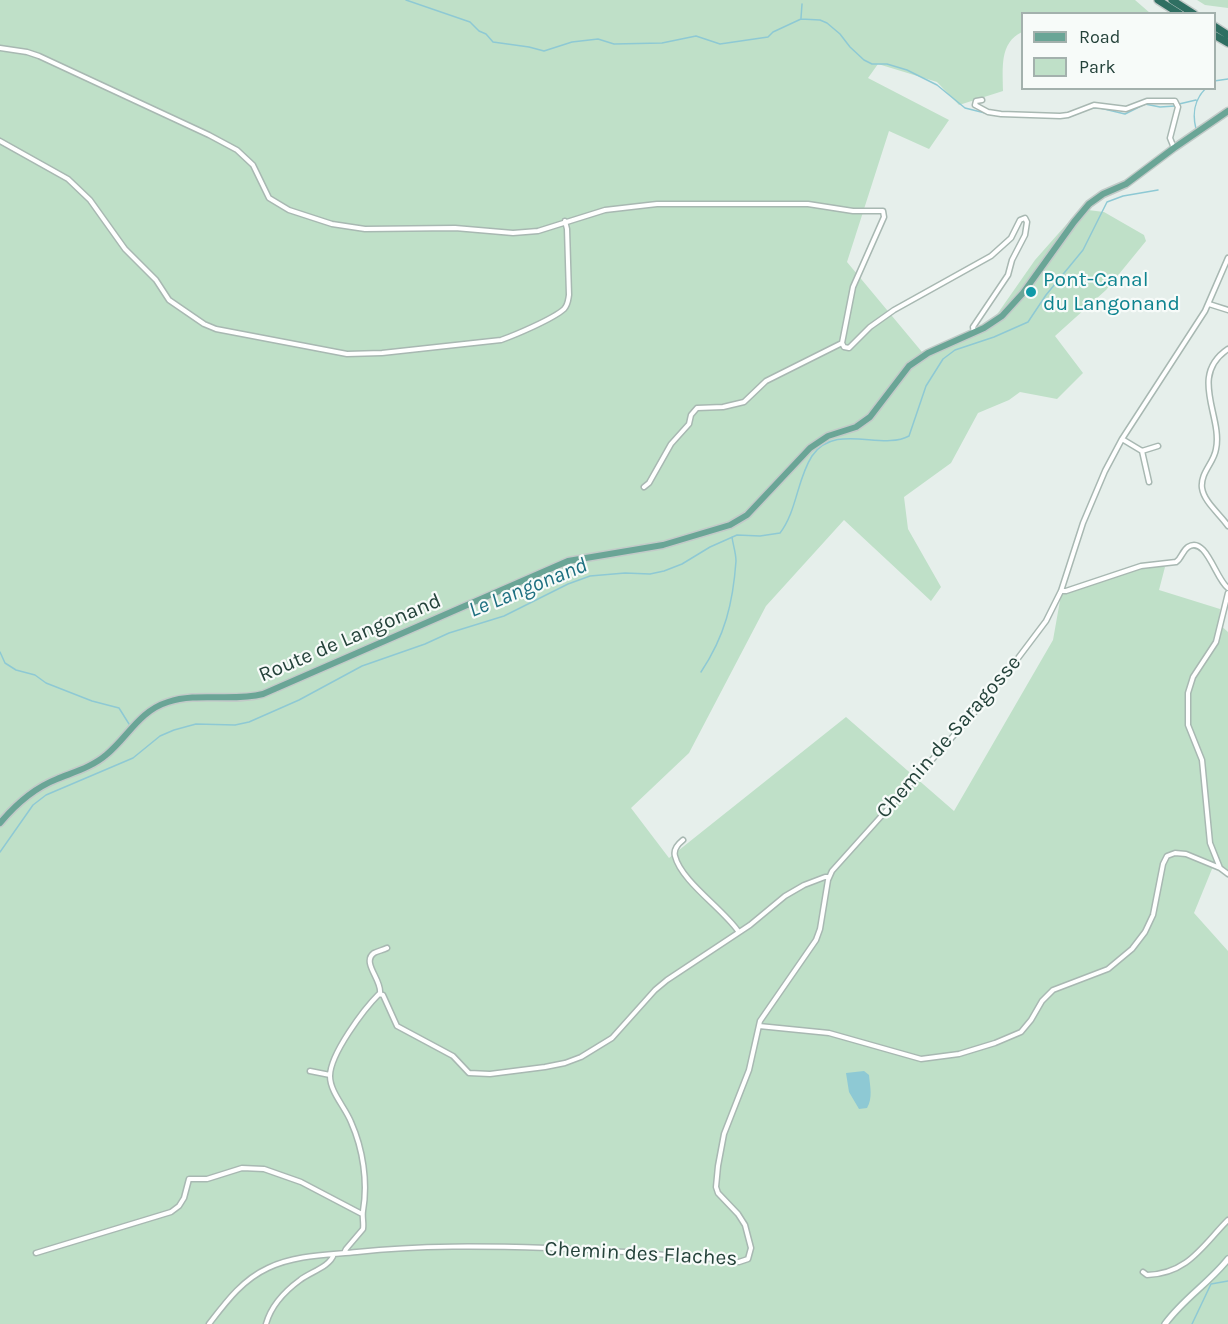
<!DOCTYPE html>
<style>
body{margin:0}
#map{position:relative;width:1228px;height:1324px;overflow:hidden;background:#e6efeb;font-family:Karla,sans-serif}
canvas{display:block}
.legend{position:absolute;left:1021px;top:12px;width:195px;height:78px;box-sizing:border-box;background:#f7fbf9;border:2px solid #a3b1ad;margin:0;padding:8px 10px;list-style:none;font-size:18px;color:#24423a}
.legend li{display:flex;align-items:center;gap:12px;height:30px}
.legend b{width:30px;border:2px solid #a3b1ad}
</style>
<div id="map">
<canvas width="1228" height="1324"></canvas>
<ul class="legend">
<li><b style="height:8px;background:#6aa596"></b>Road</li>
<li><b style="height:16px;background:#bfe0c8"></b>Park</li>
</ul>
</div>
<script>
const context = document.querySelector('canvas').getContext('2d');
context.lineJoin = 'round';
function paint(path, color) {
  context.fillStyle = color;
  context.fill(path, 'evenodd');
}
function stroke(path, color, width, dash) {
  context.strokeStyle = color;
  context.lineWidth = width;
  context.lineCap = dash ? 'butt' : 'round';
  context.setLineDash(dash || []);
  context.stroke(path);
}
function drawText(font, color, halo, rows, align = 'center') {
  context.font = font + ' Karla,sans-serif';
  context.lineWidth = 4.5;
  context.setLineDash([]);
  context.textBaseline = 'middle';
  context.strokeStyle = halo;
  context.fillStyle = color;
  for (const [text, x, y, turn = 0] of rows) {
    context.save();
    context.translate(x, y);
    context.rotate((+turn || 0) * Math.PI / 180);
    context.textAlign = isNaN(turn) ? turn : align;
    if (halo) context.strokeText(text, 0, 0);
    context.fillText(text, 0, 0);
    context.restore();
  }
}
paint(new Path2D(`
 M0,0H1135L1150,13L1022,14V32C999,43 1003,68 1003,91L959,105L937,82L878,64L868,78L949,120L929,149L889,131L847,262L927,358L934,351L991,323L1035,260L1080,209L1104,212L1144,235L1146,241L1106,290L1055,336L1083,373L1057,399L1020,392L1009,400L978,413L951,463L904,497L908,529L941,587L931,601L844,520L766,606L689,753L631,808L669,858L846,717L954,811L1053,640L1061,595L1141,567H1165L1159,590L1220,609L1219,624L1228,632V871L1214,864L1194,913L1228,951V1324H0Z
 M1197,0H1228V8L1205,5Z`), '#bfe0c8');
paint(new Path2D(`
 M864,1071L869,1075C870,1086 873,1098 867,1108L859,1109L849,1092L846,1073Z`), '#8ec9d4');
stroke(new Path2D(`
 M406,0L470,22L479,31L486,34L493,42L529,47L544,51L572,42L598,39L614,44L662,43L696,36L720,44L768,37L773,32L801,19L820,20L827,23L840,34L850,47L864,60L872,64H887L907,70L937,85L965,108L989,114
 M801,18L802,4
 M1214,81L1228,79
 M1179,104L1196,100
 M1093,108H1100L1125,114L1145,104L1160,107L1175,106
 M1069,117L1084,111
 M1196,129C1192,113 1194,100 1206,88
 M0,652L5,663L16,670L35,675L46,683L92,701L119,708L129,724
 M701,672C725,636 733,603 736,561C736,553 733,545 732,537
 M0,852L33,805L46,795L133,758L160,736L174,730L196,724L235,725L249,722L299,700L362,666L425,644L449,633L504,616L568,584L590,576L625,573L650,574L664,571L682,564L710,547L737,535L760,536L780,533C797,511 797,479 812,456C835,422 882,451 909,436L926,386L943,359L955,350L994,337L1028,322L1046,295L1083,250L1107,202L1123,196L1158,190
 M1192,1324L1211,1284L1228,1281`), '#8ec9d4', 1.5);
const minor = new Path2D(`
 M0,48L27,52L39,56L209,135L237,150L253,165L269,198L289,210L332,224L365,229L455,228L513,233L538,231L605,210L657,204H808L853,211H883L884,217L853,287L842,343
 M982,100L976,101L975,105L988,112L1001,114L1060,116L1068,115L1094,105L1126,109L1147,101H1175L1178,107L1170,138L1174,148
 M0,141L68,179L90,200L125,249L156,280L169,300L204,324L216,329L347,354L382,353L501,340C515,335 553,319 564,309C568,305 568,301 569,295L567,229L565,221
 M1209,304L1228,310
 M842,343L844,347L849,348L870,327L894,310L991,256L1011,238L1020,220L1025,218L1027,222L1025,235L1012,260L1008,275L973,327L974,333
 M1228,349C1188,376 1223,416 1216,449C1214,463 1200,473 1202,488C1204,502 1220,514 1228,526
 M1122,439L1142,451L1158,446
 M1142,451L1149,482
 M644,487L649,483L671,444L689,424L691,415L697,408L723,407L744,402L766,381L842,343
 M1061,591H1066L1141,566L1176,562C1182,558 1182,551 1188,547C1206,535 1216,580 1228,588
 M683,840C678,844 673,849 675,856C681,881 723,909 738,931
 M1220,868L1210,843L1202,760L1188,725V693L1193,677L1216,642L1228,593
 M380,993C382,980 361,962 374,953C378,951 383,950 387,948
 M759,1026L829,1033L921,1059L959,1054L995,1043L1021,1032L1031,1020L1042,1001L1053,990L1108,969L1132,949L1145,932L1153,915L1163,864L1167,856L1175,853L1186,854L1220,868L1228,874
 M310,1071L330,1075
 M36,1253L171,1212L179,1206L184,1198L189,1179H207L242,1168L264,1169L301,1182L362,1214
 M344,1253L346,1249L363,1229C364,1223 362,1217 363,1211C368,1182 363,1149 351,1122C345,1107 330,1092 330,1076C330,1054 364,1009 379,994L383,995L397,1026L453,1056L469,1073L490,1074L545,1067L565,1063L581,1057L612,1038L655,990L667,980L750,925L785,896L804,885L825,877H829
 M1143,1272L1147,1275C1188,1274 1203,1245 1228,1220
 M209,1324C226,1302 242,1280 268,1268C295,1255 327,1255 357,1252C421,1245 484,1246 548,1248C612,1251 675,1254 739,1262L748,1259L751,1248L745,1225L738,1214L718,1193L716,1187L718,1166L724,1134L749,1070L760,1021L816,940L820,929L828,880L832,871L991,694L1046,621L1061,591L1083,523L1105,471L1122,439L1205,311L1228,258
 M266,1324C271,1306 285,1291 300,1280C310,1272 330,1267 334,1254`);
const secondary = new Path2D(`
 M1165,1324C1183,1299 1209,1283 1228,1259`);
const primary = new Path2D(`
 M0,823C16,804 34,788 57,779C74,772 92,767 106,755C128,737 139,711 168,702C198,692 232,702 263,694L568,561L663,545L730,525L747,515L810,448L828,436L856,427L870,417L909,366L928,353L984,328L1002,316L1023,293L1074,222L1089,204L1103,194L1126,184L1174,148L1228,111`);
const motorway = new Path2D(`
 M1158,0L1180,14
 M1172,0L1194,14
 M1214,26L1228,35
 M1214,35L1228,43`);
stroke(minor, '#a8b8b2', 7);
stroke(secondary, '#a4bbb3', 8);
stroke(primary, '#c2cac8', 9);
stroke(motorway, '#c2cac8', 10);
stroke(minor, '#fff', 4);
stroke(secondary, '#fff', 5);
stroke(primary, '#6aa596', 6);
stroke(motorway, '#2f6f62', 7);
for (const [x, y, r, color] of [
 [1031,292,6,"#0f9aa8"]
]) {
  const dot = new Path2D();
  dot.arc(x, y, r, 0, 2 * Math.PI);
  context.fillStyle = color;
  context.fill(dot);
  stroke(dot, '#f7fbf9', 2);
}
drawText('21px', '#0d838f', '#f7fbf9', [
 ["Pont-Canal",1043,280],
 ["du Langonand",1043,304]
], 'left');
drawText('21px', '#24423a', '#f7fbf9', [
 ["Route de Langonand",350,638,-23],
 ["Chemin de Saragosse",949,737,-49],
 ["Chemin des Flaches",641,1254,3]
]);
drawText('italic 22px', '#1c6f80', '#f7fbf9', [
 ["Le Langonand",528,588,-22]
]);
</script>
